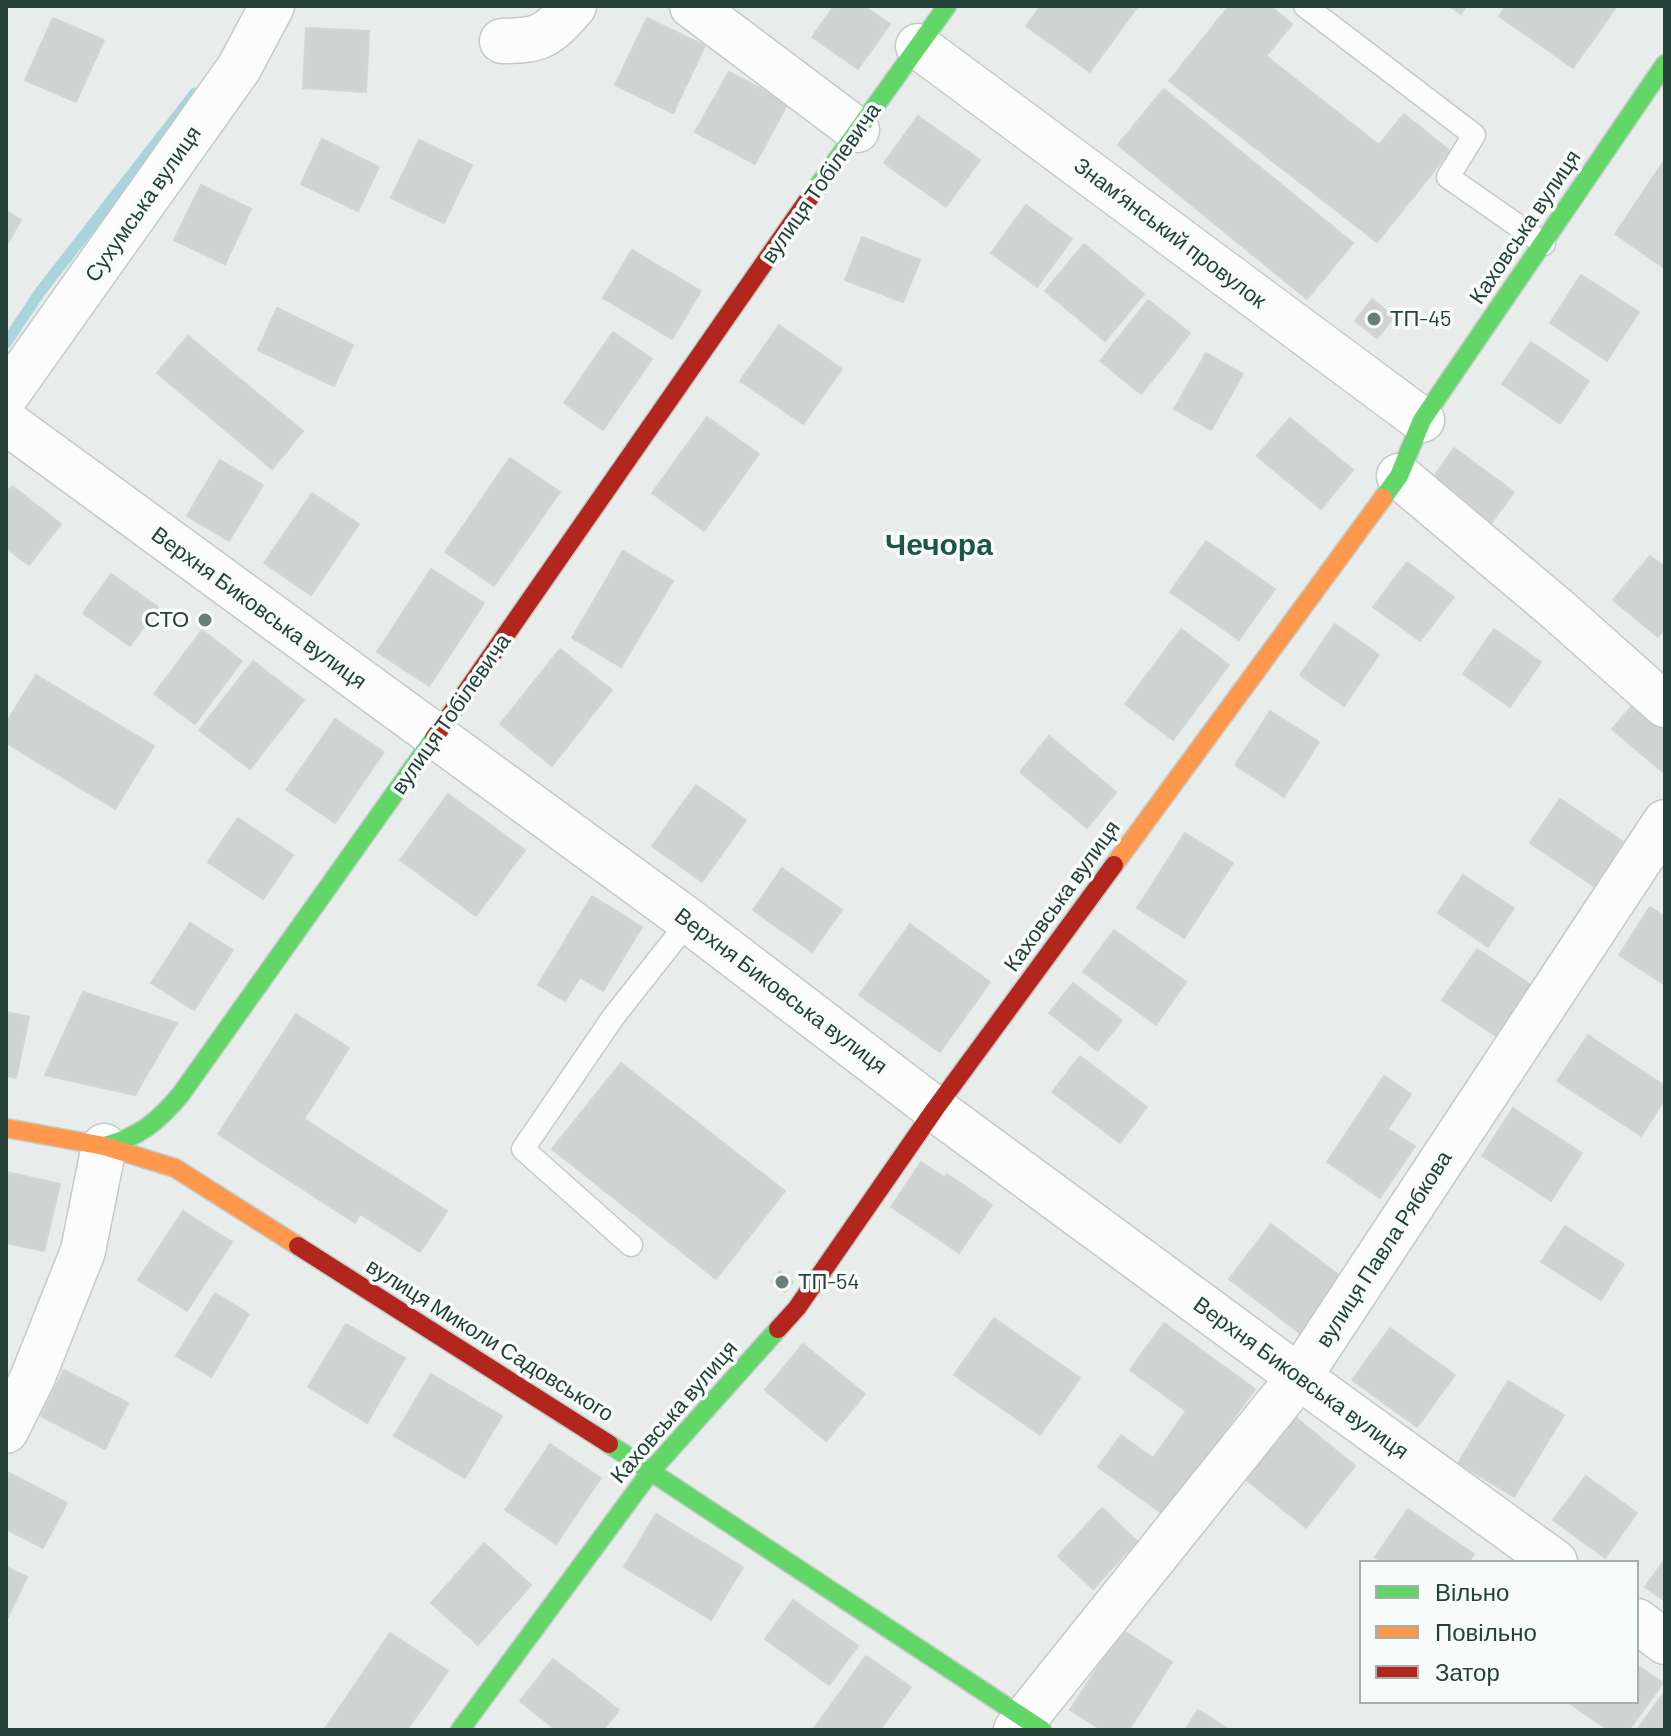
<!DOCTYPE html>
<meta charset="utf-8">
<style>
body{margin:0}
#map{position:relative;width:1671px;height:1736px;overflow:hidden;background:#e8edeb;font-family:Barlow,sans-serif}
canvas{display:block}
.frame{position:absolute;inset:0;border:8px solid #24423a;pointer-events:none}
.legend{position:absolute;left:1359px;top:1560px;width:280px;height:144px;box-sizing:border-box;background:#f7fbf9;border:2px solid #a3b1ad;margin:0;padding:10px 14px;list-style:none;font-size:24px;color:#24423a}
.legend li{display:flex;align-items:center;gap:16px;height:40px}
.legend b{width:40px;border:2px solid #a3b1ad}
</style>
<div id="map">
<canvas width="1671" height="1736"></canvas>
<div class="frame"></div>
<ul class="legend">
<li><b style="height:10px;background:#63d668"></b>Вільно</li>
<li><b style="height:10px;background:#ff974d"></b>Повільно</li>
<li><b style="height:10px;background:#b3261e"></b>Затор</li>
</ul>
</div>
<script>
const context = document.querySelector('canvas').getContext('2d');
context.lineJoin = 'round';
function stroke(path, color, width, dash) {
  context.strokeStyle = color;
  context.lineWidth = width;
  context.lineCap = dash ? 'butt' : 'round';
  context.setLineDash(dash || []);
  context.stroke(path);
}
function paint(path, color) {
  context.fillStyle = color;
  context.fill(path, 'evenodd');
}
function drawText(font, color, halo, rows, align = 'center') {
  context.font = font + ' Barlow,sans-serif';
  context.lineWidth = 7;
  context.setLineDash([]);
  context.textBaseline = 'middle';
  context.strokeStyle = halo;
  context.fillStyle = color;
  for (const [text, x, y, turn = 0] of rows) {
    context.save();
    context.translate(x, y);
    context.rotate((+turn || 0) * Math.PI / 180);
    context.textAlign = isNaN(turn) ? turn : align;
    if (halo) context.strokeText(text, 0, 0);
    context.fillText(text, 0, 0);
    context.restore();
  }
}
stroke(new Path2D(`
 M6,343L40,292L195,93`), '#a9d4db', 11);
const building = new Path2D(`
 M834,6H864L890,24L858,69L812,37Z
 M1041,6H1138L1090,72L1026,26Z
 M1229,6H1270L1292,24L1266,56L1379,145L1404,114L1450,151L1377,242L1169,81Z
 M1449,6H1466L1461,14Z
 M1506,6H1617L1573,68L1499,16Z
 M53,18L104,40L76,102L25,80Z
 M647,18L705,46L673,113L615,85Z
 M306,28L369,31L366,92L303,88Z
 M729,72L788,103L755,164L695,132Z
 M1164,89L1353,243L1307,299L1118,145Z
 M918,116L980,160L946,207L884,163Z
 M322,139L379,167L358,211L301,184Z
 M419,140L472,165L444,223L391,198Z
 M1665,159V264L1663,267L1615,234Z
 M201,185L251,209L225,264L174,240Z
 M1026,205L1072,239L1037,287L991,253Z
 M6,211L21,220L6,246Z
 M862,237L920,260L903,302L845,280Z
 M1084,244L1144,294L1105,341L1045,291Z
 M632,250L701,291L672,339L603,298Z
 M1581,275L1639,312L1607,361L1550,323Z
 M1372,299L1394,317L1377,338L1355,321Z
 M1148,300L1190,333L1141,394L1100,361Z
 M277,308L353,345L334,386L258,350Z
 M779,325L842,369L803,424L740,381Z
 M613,332L652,359L603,430L564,403Z
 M188,336L303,431L272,469L157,373Z
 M1531,342L1589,381L1560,424L1502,384Z
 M1206,353L1243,374L1211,430L1174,409Z
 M707,417L759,454L704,531L652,493Z
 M1290,418L1353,470L1321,509L1257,456Z
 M1454,448L1514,492L1487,529L1427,486Z
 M510,458L560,492L494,586L445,552Z
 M220,460L263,485L229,541L187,516Z
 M12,486L61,524L29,565L6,548V493Z
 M312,493L359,524L311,595L264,563Z
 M1206,541L1275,589L1239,640L1170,592Z
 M623,551L673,581L621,667L572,638Z
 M1650,556L1665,567V628L1658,637L1613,600Z
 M1407,562L1454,597L1420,641L1373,607Z
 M431,569L484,603L429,686L377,652Z
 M111,574L158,607L130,646L83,613Z
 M1335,624L1379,655L1344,706L1300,675Z
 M1181,629L1229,665L1173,740L1125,704Z
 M1494,629L1541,662L1510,707L1463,674Z
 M202,630L242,661L195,724L154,694Z
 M560,649L612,690L552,766L500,724Z
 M253,661L304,700L250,769L199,730Z
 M36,675L154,746L115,809L6,743V723Z
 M1637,700L1665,723V774L1612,729Z
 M1270,711L1319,742L1284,797L1235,765Z
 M335,719L384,752L335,823L286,790Z
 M1049,736L1116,792L1087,828L1020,772Z
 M696,785L746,820L702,882L652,846Z
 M448,794L525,850L476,916L400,860Z
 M1560,799L1625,843L1595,887L1530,843Z
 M238,818L293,855L263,899L208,862Z
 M1185,833L1233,863L1184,938L1137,908Z
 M782,868L842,910L812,952L753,910Z
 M1463,875L1514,908L1488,947L1438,913Z
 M592,896L642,927L603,991L580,977L565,1001L538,985Z
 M1650,907L1665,917V985L1619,955Z
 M190,923L233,950L194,1010L151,983Z
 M910,924L990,982L940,1052L859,995Z
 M1114,930L1186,982L1156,1025L1083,972Z
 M1477,949L1531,985L1496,1036L1442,1000Z
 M1073,983L1122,1020L1098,1051L1049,1013Z
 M83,992L177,1023L135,1095L45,1075Z
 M6,1012L29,1017L16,1078L6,1076Z
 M296,1014L349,1048L304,1119L447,1211L420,1252L360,1214L355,1223L218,1134Z
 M1588,1035L1665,1086V1099L1641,1136L1557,1081Z
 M1080,1056L1147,1107L1120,1143L1052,1092Z
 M621,1063L785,1191L716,1279L552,1149Z
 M1384,1076L1411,1094L1388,1129L1415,1146L1380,1198L1327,1162Z
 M1513,1108L1582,1153L1551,1201L1482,1156Z
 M921,1162L945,1178L947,1174L992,1205L959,1253L891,1207Z
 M6,1172L60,1184L44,1251L6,1243Z
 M183,1211L232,1242L187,1311L138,1280Z
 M1271,1224L1344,1279L1301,1334L1229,1279Z
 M1565,1226L1624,1264L1601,1300L1541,1262Z
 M780,1271L793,1282L785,1292L771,1282Z
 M215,1293L249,1314L211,1377L176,1356Z
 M994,1318L1080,1378L1040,1435L954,1375Z
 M1164,1323L1255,1389L1164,1515L1098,1467L1121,1435L1153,1458L1186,1411L1130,1370Z
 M346,1324L405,1358L367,1423L308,1387Z
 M1390,1328L1455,1375L1417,1427L1352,1380Z
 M803,1344L865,1394L826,1441L765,1390Z
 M64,1370L128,1403L105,1449L41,1416Z
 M431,1374L502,1416L465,1478L394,1436Z
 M1508,1381L1564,1415L1514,1497L1458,1463Z
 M1294,1416L1355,1466L1306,1528L1244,1478Z
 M550,1444L601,1478L556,1544L505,1510Z
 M9,1473L67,1503L43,1548L6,1529V1479Z
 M1586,1476L1637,1513L1605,1558L1553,1520Z
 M1102,1508L1137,1541L1093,1589L1058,1556Z
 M1408,1509L1474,1554L1469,1562H1381L1375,1557Z
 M656,1514L743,1567L711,1620L624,1567Z
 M484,1543L531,1585L478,1645L431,1603Z
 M1665,1559V1601L1645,1587Z
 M6,1567L27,1577L6,1621Z
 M793,1600L858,1646L829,1685L765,1639Z
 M1122,1630L1172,1662L1129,1730H1102L1070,1710Z
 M390,1633L448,1671L407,1730H324Z
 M866,1656L911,1687L880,1730H813Z
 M553,1659L619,1710L603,1730H556L520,1701Z
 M1637,1665L1663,1683L1629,1730H1608L1568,1702H1637Z
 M1665,1691V1730H1637Z
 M1198,1710L1230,1730H1185Z`);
paint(building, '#cfd4d2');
stroke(building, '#d1d6d4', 2);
const lane = new Path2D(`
 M1305,6L1474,135L1448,177L1544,244
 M631,1245L523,1149L614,1016L689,921`);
const street = new Path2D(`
 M692,6L857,130
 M502,41C541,41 548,36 574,6
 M918,46L1422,420
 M6,396L239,68L272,6
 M6,422L689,921L935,1109L1299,1377L1555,1562
 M1399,476L1558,610L1665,705
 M6,1431L32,1379L83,1251L104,1146
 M1637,1621L1665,1642
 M1016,1730L1299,1377L1665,822`);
const fast = new Path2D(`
 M810,197L947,6
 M1383,498L1399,476L1422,420L1665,64
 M104,1146C138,1138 159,1121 181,1094L434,738
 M609,1444L1042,1730
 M460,1730L651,1471L778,1329`);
const slow = new Path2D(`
 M1114,865L1383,498
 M6,1128L104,1146L175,1168L298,1246`);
const jam = new Path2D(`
 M434,738L810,197
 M298,1246L609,1444
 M778,1329L797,1308L935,1109L1114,865`);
stroke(lane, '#c5cac8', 25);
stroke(street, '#c5cac8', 47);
stroke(fast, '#c3cbc8', 21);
stroke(slow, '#c3cbc8', 21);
stroke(jam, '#c3cbc8', 21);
stroke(lane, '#fcfcfc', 22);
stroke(street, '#fcfcfc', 44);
stroke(fast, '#63d668', 18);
stroke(slow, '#ff974d', 18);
stroke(jam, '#b3261e', 18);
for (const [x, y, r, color] of [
 [1374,319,8,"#697e78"],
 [205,620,8,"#697e78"],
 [782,1282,8,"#697e78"]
]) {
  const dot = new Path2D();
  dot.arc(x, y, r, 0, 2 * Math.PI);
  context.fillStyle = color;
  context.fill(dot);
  stroke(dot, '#f7fbf9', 3);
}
drawText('22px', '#24423a', '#f7fbf9', [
 ["вулиця Тобілевича",821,183,-55],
 ["Сухумська вулиця",143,204,-55],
 ["Каховська вулиця",1525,227,-56],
 ["Знамʼянський провулок",1170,233,37],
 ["Верхня Биковська вулиця",259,608,36],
 ["вулиця Тобілевича",451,714,-55],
 ["Каховська вулиця",1062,896,-54],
 ["Верхня Биковська вулиця",781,991,37],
 ["вулиця Павла Рябкова",1384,1249,-57],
 ["вулиця Миколи Садовського",490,1340,32],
 ["Верхня Биковська вулиця",1301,1378,36],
 ["Каховська вулиця",674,1412,-49]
]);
drawText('22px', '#24423a', '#f7fbf9', [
 ["ТП-45",1390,319],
 ["СТО",189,620,"right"],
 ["ТП-54",798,1282]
], 'left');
drawText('bold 30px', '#1f5548', '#f7fbf9', [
 ["Чечора",939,545]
]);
</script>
